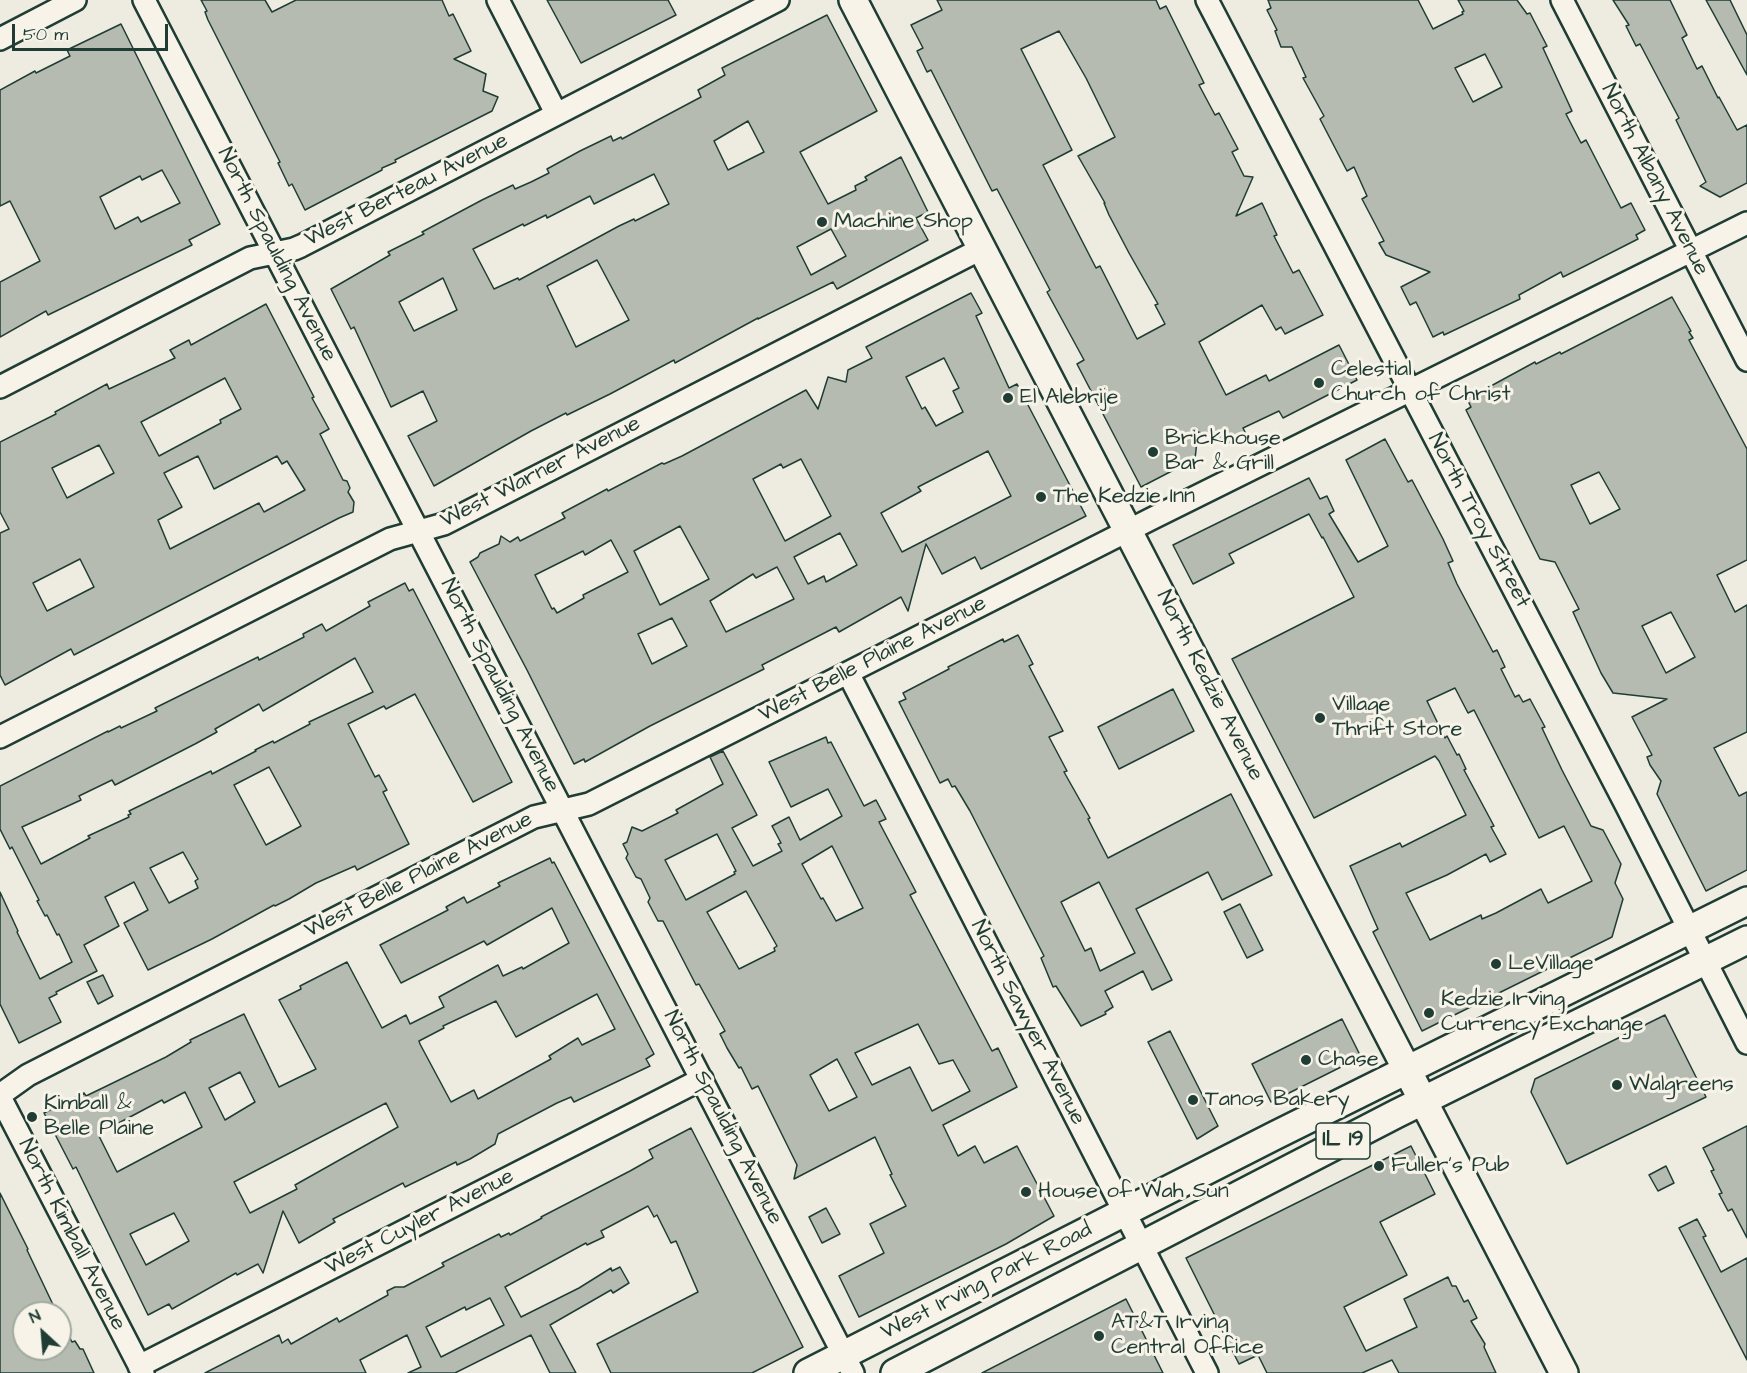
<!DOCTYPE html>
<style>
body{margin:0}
#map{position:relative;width:1747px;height:1373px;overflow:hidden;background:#eeece1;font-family:"Architects Daughter",sans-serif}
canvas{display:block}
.north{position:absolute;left:12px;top:1301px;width:60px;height:60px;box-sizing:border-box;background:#f7f3e8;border:2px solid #a1aaa0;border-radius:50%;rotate:334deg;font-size:16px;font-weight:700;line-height:24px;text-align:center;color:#1f3d34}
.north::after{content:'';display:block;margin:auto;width:21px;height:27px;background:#1f3d34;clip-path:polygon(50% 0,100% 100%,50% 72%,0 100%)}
.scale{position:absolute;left:12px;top:24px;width:156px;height:27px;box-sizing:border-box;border:3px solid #1f3d34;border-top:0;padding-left:8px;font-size:18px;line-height:21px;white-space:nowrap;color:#1f3d34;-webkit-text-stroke:4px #f7f3e8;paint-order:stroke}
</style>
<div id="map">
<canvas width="1747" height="1373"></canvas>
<div class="north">N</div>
<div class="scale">50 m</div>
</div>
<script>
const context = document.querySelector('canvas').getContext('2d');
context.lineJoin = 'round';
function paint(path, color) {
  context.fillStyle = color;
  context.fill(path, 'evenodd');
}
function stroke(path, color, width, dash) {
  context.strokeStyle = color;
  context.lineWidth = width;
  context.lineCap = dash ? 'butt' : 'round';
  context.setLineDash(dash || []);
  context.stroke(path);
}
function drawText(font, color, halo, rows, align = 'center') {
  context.font = font + ' "Architects Daughter",sans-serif';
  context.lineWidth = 6;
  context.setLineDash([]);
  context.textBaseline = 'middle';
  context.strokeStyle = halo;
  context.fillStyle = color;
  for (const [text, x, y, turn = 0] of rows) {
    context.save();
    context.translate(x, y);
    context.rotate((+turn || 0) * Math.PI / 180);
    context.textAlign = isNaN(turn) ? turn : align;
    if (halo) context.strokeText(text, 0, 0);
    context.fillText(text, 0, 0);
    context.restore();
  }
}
const building = new Path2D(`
 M201,0H265L272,12L296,0H442L449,16L453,14L471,51L454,59L486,74L483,91L498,97L492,111L395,160L396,162L382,168V170L305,210L292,184L289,186L278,163L280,162L208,20L205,12L207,11Z
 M547,0H668L676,15L581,63Z
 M937,0H1156L1160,9L1166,6L1204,83L1199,85L1215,115L1219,113L1238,149L1232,152L1244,176L1253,177L1236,216L1262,203L1277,235L1274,236L1293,273L1299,270L1323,315L1285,334L1281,327L1276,330L1262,305L1199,342L1226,395L1266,375L1269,381L1339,345L1357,380L1283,418L1279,411L1243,428L1246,434L1226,444L1223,439L1198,432L1195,459L1141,487L1077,364L1084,360L1047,292L1050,290L997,189L992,191L931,70L927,72L917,51L923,48L911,25L942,10ZM1059,31L1086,78L1115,137L1078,156L1105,203H1104L1109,215L1129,253L1158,304L1155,305L1165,324L1137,339L1100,266L1096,268L1043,165L1072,150L1021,49Z
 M1268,0H1418L1433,29L1463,14L1462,12L1464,11L1458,0H1517L1527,14L1530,13L1547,46L1543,48L1572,111L1566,114L1581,143L1586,140L1621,208L1631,203L1645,230L1636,235L1638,239L1581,268L1563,277L1561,272L1519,295L1520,299L1444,335L1443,332L1433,337L1416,302L1410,305L1401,287L1430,272L1386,255L1379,243L1384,241L1362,199L1367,196L1354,167L1347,171L1320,119L1324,116L1303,78L1306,77L1292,47H1281L1275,31L1277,30L1267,10L1271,8ZM1485,54L1502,87L1473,102L1455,68Z
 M1613,0H1670L1687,35L1682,38L1697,69L1702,66L1718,98L1719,97L1737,130L1747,125V183L1720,197L1700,186L1706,182L1676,120L1679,118L1640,44L1636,46L1626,26L1629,25Z
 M1706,0H1730L1747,35V75Z
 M827,15L877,111L800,152L828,204L856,190L855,186L867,180L865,177L901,157L928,212L916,218L928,240L837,289L833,282L758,319V318L675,363L674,360L610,394L567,415L566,413L531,431L434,486L408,436L437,421L423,391L391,407L354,327L351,329L331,289L390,255L388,252L424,234L422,232L482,200L513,185L515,189L531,182L549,173L547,169L580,151L611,136L613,141L621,137L622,139L701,97L698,90L725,75L722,68ZM748,121L764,152L728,170L714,141ZM654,174L669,204L635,221L634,219L619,226L519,280L518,278L494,289L473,249L523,224L524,226L546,215L547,218L590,196L594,204ZM831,229L846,256L811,275L797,247ZM597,260L629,320L576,347L547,286ZM443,278L457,310L414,331L399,302Z
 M121,24L220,224L189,240L192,245L48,315L46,311L0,337V282L40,261L10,201L0,206V90L35,71L36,73L70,56L67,50ZM162,170L180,203L141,222L138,217L115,229L100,197L140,176L142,180Z
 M971,293L982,313L976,316L1009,388L1017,384L1086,516L981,569L975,557L942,574L926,544L908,611L901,597L839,632L836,627L762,665L764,669L650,726L585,762L584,759L574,764L527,670L470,562L478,557L480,553L499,544L501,536L510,542L518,537L520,541L565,518L562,513L607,489L608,491L662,463L664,464L682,456L806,390L818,409L828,377L846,382L848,370L872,358L866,347ZM944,358L959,388L953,391L963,412L936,426L925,407L922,409L906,377ZM988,451L1011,496L902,552L881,513L921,491L918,487ZM801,459L831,516L785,541L753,479L781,464L783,468ZM680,526L709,579L660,605L634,551ZM840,533L857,565L826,582L824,576L808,584L794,557ZM611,540L628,572L583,595L584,598L557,613L554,608L552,609L535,575L583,551L585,555ZM777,567L794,599L726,632L710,601L753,574L756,578ZM672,618L687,646L652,664L638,634Z
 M1672,297L1691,331L1689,332L1693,338L1689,340L1747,449V560L1717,575L1735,612L1747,605V732L1714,748L1739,796L1747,792V870L1706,891L1657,794L1661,781L1650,765L1647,757L1652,755L1632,717L1667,699L1613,693L1601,673L1573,612L1579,609L1555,562L1540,559L1466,410L1471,407L1467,399L1535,362L1536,364L1560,352L1561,354ZM1599,472L1620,509L1590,524L1571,485ZM1671,612L1695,657L1666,673L1642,626Z
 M266,304L314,397L312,398L329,429L320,434L343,480L347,481L350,488L348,492L354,502L353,512L339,518L74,655L71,649L5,685L0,675V533L9,529L0,512V442L56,414L55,412L107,384L109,389L175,358L170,350L189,340L191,345ZM225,378L241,409L220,420L221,423L159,456L141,422ZM99,445L114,473L67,498L52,468ZM198,456L214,489L277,456L282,464L287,461L305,490L264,512L259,503L170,549L158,520L182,507L164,473ZM80,559L94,587L47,611L33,583Z
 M1385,439L1408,482L1412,480L1443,539L1453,561L1448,563L1457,584L1493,652L1497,650L1505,667L1501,669L1515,697L1519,695L1523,702L1530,699L1545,727L1542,728L1562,770L1591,826L1603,830L1621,864L1615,883L1623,899L1612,937L1422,1031L1373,932L1378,929L1350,866L1400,843L1402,847L1466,815L1439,761L1435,756L1314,818L1232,659L1354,597L1323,537L1322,538L1309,514L1229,554L1234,563L1193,584L1173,545L1309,478L1320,499L1327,496L1334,511L1329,514L1358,562L1388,546L1346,460ZM1455,688L1468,713L1474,710L1539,838L1564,826L1592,881L1548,903L1541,889L1496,913L1482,919L1481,915L1430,940L1406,893L1447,875L1486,854L1490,862L1506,854L1491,827L1494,826L1464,770L1466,769L1459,754L1457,755L1447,736L1445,738L1427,701Z
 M405,583L409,591L413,589L512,782L473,802L415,694L386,709L384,706L348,724L375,777L379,775L387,790L383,792L409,844L357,870L355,866L316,883L289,899L275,906L274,905L212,939L148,970L124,923L148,910L134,882L105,897L119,926L84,945L97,971L56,992L57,994L49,998L61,1022L19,1043L0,1004V892L18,931L17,932L40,979L72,962L59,934L57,935L47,915L45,916L37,901L39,900L12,847L10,849L0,829V786L108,731V732L120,726L121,728L157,711L155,708L258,657L259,660L304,637L303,634L322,624L326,631L370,606L368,602ZM355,658L373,692L309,722L310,724L274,743L273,741L255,750L256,751L212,774L211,771L129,811L131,814L128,815L129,817L88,836L90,838L41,864L22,827L81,800L79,796L112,780L115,785L195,744L217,732L215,729L259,704L263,711ZM269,767L301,826L266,845L234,785ZM183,852L198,879L195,881L198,888L169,903L150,868Z
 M1018,635L1033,664L1029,666L1063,731L1049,737L1067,771L1064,772L1090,818L1088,819L1108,858L1231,794L1272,875L1222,900L1208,872L1136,909L1172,980L1152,990L1143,971L1105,991L1113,1007L1105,1012L1106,1014L1081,1026L1056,986L1053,987L1041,958L1044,956L970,811L955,786L952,787L948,779L940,783L899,702L906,699L903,693L949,669L948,667L1003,639L1004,642ZM1099,882L1135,953L1100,971L1091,948L1085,951L1061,902Z
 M1173,689L1194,731L1119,769L1098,727Z
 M826,737L828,743L831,742L864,806L876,800L886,819L879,822L916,892L910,895L992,1051L998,1048L1017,1087L943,1125L958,1156L975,1146L984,1163L1017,1146L1054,1216L1006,1244L859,1317L839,1276L884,1253L870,1224L906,1206L890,1175L892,1174L875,1137L794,1179L797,1165L758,1086L752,1089L741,1067L739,1068L727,1048L720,1034L725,1031L699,984L696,985L663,921H658L648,902L650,898L641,879L636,877L626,858L628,854L623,844L627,842L632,827L642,831L678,813L676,810L723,784L710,757L723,751L757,815L732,828L753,866L782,851L778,844L781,843L772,826L789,817L800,840L842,816L828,789L791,807L769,762ZM717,834L736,871L734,872L735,874L686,900L665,860ZM832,846L863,908L836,921L823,898L821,899L802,864ZM746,891L777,946L774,948L775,951L739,969L707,912ZM918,1024L939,1064L953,1060L970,1091L932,1111L910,1067L872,1085L855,1053ZM837,1059L857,1097L829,1111L810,1075Z
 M550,858L552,863L554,862L654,1054L646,1059L650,1066L574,1102L571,1097L557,1103L498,1134L495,1144L470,1159L457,1165L456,1162L405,1187L403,1183L333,1219L335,1222L299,1243L283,1211L263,1273L258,1264L237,1275L236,1273L172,1309L169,1304L148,1315L76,1167L73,1169L44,1113L84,1093L86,1096L119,1080L166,1057L191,1042L190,1040L244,1014L279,1087L316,1069L279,1000L301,989L300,986L347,962L382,1028L406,1015L410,1024L444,1007L439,997L498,965L503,976L522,967L523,969L569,943L552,908L487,945L484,941L401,983L380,945L448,910L446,907L464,897L467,903L500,886L498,883ZM597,994L615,1029L582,1045L578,1038L549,1056L551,1059L478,1099L474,1090L451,1102L420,1044L419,1041L444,1028L443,1026L496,1001L516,1037ZM240,1072L255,1102L225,1120L209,1088ZM185,1092L202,1127L117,1172L98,1134L162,1100L164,1103ZM386,1103L398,1127L295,1185L297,1189L250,1213L234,1182ZM174,1213L189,1241L146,1265L130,1234Z
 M1240,904L1263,950L1247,958L1224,912Z
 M103,975L113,996L98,1004L87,982Z
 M1665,1015L1706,1097L1567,1164L1531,1092L1535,1079Z
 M1342,1019L1361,1057L1271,1102L1252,1064Z
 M1170,1031L1218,1126L1197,1139L1148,1042Z
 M1747,1126V1238L1732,1209L1728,1211L1719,1194L1722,1193L1711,1171L1714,1170L1703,1148Z
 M691,1128L803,1347L752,1373H611L597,1344L698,1292L676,1241L671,1243L657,1215L654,1217L648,1206L601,1231L604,1237L587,1245L586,1243L505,1287L521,1317L579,1288L611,1268L612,1271L620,1267L629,1283L613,1293L611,1290L550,1325L576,1373H550L531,1335L455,1373H408L421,1367L407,1335L360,1360L366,1373H205L279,1335L282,1343L288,1339L291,1344L337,1318L339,1322L388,1295L387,1291L395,1287H404L444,1266L442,1263L499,1234L501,1237L509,1233L510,1235L542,1218L541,1217L630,1171L653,1158L649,1150ZM490,1298L504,1325L441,1357L426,1327L465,1307L466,1310Z
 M1411,1146L1435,1194L1380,1222L1407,1275L1344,1307L1366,1351L1417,1327L1404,1299L1448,1277L1452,1286H1456L1464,1302L1468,1300L1477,1318L1471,1321L1485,1344L1484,1347L1496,1373H1399L1392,1360L1362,1373H1267L1258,1355L1239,1364L1186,1258Z
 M1666,1166L1674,1183L1658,1191L1649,1175Z
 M0,1193L28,1249L27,1250L57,1313H24V1349H60V1319L72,1342L75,1341L80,1349H83L94,1373H0Z
 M826,1208L840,1234L822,1243L809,1217Z
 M1697,1219L1706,1236L1703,1237L1721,1272L1747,1258V1360L1679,1228Z
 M1126,1299L1163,1373H982Z`);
paint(building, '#b5bbb0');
stroke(building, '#1f3d34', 1.5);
const minor = new Path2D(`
 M144,0L853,1373
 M498,0L556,113
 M1207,0L1625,803L1747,1043
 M1562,0L1747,360
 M0,39L75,0
 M0,387L250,258L294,249L301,246L778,0
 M848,673L1207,1373
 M0,737L390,539L444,524L981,249
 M0,1095L28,1075L534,817L589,804L1153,518L1747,223
 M0,1097L143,1373
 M139,1366L702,1079`);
const major = new Path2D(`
 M853,0L1564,1373
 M808,1373L1276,1135L1747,901
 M895,1373L1396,1114L1747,940`);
stroke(minor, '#1f3d34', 26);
stroke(major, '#1f3d34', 32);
stroke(minor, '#f7f3e8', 21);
stroke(major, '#f7f3e8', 27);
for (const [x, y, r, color] of [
 [822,222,6,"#1f3d34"],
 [1319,383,6,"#1f3d34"],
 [1008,398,6,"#1f3d34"],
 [1153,452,6,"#1f3d34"],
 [1041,497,6,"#1f3d34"],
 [1320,718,6,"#1f3d34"],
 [1496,964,6,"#1f3d34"],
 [1429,1013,6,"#1f3d34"],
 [1306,1060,6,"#1f3d34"],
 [1617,1085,6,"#1f3d34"],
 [1193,1100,6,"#1f3d34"],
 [32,1117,6,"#1f3d34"],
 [1379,1166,6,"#1f3d34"],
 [1026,1192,6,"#1f3d34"],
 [1099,1336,6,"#1f3d34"]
]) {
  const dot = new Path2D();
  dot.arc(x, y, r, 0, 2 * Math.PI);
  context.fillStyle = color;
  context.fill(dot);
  stroke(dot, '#f7f3e8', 2);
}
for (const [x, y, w] of [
 [1343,1141,54]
]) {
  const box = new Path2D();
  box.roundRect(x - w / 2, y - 18, w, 36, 4.5);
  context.fillStyle = '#f7f3e8';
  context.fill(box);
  stroke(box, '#1f3d34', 1.5);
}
drawText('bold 21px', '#1f3d34', null, [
 ["IL 19",1343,1141]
]);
drawText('22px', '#1f3d34', '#f7f3e8', [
 ["North Albany Avenue",1654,180,63],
 ["West Berteau Avenue",407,191,-27],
 ["North Spaulding Avenue",276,255,63],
 ["West Warner Avenue",541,473,-27],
 ["North Troy Street",1478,521,62],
 ["West Belle Plaine Avenue",873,660,-27],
 ["North Spaulding Avenue",499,686,63],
 ["North Kedzie Avenue",1209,686,63],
 ["West Belle Plaine Avenue",419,876,-27],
 ["North Sawyer Avenue",1027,1023,63],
 ["North Spaulding Avenue",722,1118,63],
 ["West Cuyler Avenue",420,1223,-27],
 ["North Kimball Avenue",71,1235,63],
 ["West Irving Park Road",987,1282,-27]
]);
drawText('22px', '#1f3d34', '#f7f3e8', [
 ["Machine Shop",834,222],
 ["Celestial",1331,370],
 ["Church of Christ",1331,395],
 ["El Alebrije",1020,398],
 ["Brickhouse",1165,439],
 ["Bar & Grill",1165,464],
 ["The Kedzie Inn",1053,497],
 ["Village",1332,705],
 ["Thrift Store",1332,730],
 ["LeVillage",1508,964],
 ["Kedzie Irving",1441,1000],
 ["Currency Exchange",1441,1025],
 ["Chase",1318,1060],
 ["Walgreens",1629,1085],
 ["Tanos Bakery",1205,1100],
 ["Kimball &",44,1104],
 ["Belle Plaine",44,1129],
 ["Fuller's Pub",1391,1166],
 ["House of Wah Sun",1038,1192],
 ["AT&T Irving",1111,1323],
 ["Central Office",1111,1348]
], 'left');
</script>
